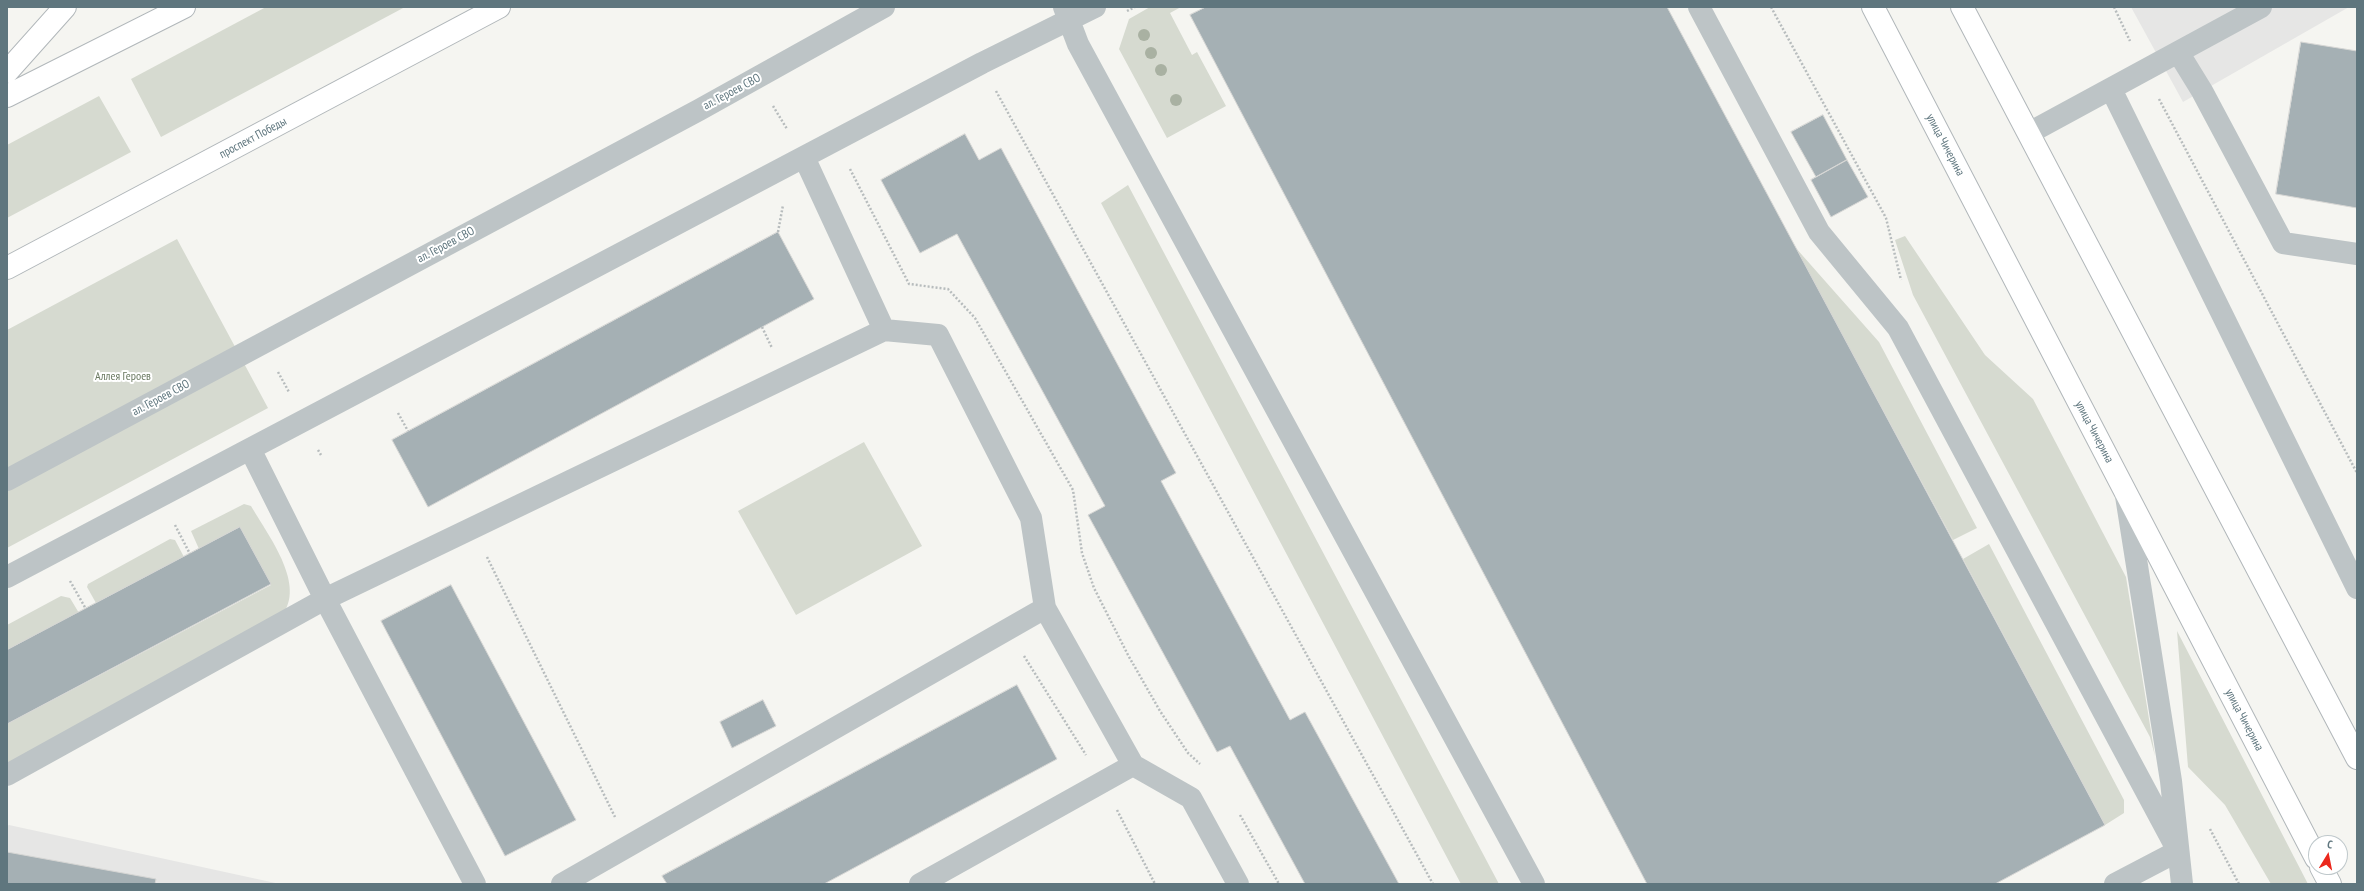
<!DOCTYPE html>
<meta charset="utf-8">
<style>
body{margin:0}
#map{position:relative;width:2364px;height:891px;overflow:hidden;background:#f5f5f1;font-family:"PT Sans Narrow",sans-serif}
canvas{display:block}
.frame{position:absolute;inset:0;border:8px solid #5f767e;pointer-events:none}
.north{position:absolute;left:2308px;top:835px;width:40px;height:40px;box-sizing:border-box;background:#fff;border:1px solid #bfc8cb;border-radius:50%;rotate:10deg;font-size:11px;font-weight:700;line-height:16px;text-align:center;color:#5f767e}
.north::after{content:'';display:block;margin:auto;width:14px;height:18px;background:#eb281c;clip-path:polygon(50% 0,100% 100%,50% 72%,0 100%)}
</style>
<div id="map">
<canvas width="2364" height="891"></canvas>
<div class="frame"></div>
<div class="north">С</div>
</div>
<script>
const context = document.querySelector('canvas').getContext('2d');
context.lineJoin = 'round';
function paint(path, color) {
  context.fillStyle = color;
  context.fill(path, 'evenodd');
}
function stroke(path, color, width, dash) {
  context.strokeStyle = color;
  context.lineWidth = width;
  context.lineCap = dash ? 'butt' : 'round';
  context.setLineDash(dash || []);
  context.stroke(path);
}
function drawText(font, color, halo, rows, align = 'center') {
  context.font = font + ' "PT Sans Narrow",sans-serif';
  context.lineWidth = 4;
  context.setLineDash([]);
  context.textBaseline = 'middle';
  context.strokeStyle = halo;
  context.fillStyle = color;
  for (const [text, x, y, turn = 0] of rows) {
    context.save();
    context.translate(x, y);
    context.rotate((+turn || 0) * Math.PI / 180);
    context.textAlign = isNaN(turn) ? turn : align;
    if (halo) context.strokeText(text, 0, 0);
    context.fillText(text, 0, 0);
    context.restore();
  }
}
paint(new Path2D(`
 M2131,7H2349L2183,102Z
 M9,825L280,884H7V826Z`), '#e6e6e5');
paint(new Path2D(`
 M266,7H405L161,137L131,79Z
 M1150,7H1181L1170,13L1192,55L1197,52L1226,106L1167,138L1119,49L1129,19Z
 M99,96L131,152L7,218V145Z
 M1128,185L1499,884H1461L1101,203Z
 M1905,236L1985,355L2033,399L2126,577L2155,756L2150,737L1913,295L1895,240Z
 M177,239L268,408L7,548V330Z
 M1795,247L1879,342L1977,528L1953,540Z
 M864,442L922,546L796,615L738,511Z
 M244,504L251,506C266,532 302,578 286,609L7,766V724L271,585L240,527L199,549L191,531Z
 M170,539L175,540L184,557L96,603L87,587L88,584Z
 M1989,544L2124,800V813L2105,825L1963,559Z
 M61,596L70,598L79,613L7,650V625Z
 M2177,631L2308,884H2271L2225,805L2188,767Z`), '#d6dad0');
const building = new Path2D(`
 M1206,7H1667L2105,825L1995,884H1647L1190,15Z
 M2301,42L2357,51V208L2276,194Z
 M1823,115L1847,160L1816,177L1791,132Z
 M965,134L979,160L1001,148L1176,473L1161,481L1290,720L1305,712L1399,884H1305L1230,746L1217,752L1088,515L1105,506L957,234L920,253L881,180Z
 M1847,160L1868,197L1831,217L1811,180Z
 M778,232L814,299L428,507L392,440Z
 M240,527L271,584L7,724V650Z
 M451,585L576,820L505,856L381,621Z
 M1017,685L1057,759L824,884H667L662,876Z
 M763,700L776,726L732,748L720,722Z
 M7,852L156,879L155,884H7Z`);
paint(building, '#a5b0b4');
stroke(building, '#d6d6d4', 1);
const major = new Path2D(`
 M1873,7L2316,858
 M1962,7L2357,758
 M7,72L65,7
 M7,96L184,7
 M7,268L499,7
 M2321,867L2330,884`);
stroke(major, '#b1b7ba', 24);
stroke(new Path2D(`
 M1771,7L1886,218L1901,280
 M2114,7L2130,41
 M1127,11L1135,7
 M996,91L1433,884
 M2159,99L2357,473
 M773,106L787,129
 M850,169L909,284L948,289L975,318L1073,490L1082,553L1094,588L1128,655L1160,711L1188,753L1200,764
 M778,232L783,205
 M762,327L772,348
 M278,372L289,392
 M398,413L408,431
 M318,450L321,455
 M175,525L190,554
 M487,557L615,817
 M70,581L86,609
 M1024,656L1086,755
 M1117,810L1155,884
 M1240,815L1279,884
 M2210,829L2239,884`), '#b7bcbd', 2.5, [2, 2]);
stroke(new Path2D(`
 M1064,7L1078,44L1534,884
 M1699,7L1819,232L1898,328L2178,851L2115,884
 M2178,52L2202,91L2283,243L2357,254
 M2111,89L2357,588
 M2029,133L2261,7
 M804,157L884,330
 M250,449L325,599L475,884
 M7,480L699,110L884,7
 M2126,496L2171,781L2182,884
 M7,577L982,63L1095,7
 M7,775L325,599L884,330L938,335L1031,518L1045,608L1133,765L1191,798L1238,884
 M562,884L1045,608
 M920,884L1133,765`), '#bdc4c6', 22);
stroke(major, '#fff', 22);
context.fillStyle = '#a9b1a2';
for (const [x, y] of [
 [1144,35],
 [1151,53],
 [1161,70],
 [1176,100]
]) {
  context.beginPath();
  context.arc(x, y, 6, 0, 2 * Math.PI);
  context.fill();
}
drawText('12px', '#5f767e', '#fff', [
 ["ал. Героев СВО",732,92,-28],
 ["проспект Победы",253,138,-28],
 ["улица Чичерина",1945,145,62],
 ["ал. Героев СВО",446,245,-28],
 ["ал. Героев СВО",161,398,-28],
 ["улица Чичерина",2094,432,62],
 ["улица Чичерина",2244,720,62]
]);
drawText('12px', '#6b7a62', '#fff', [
 ["Аллея Героев",123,377]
]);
</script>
